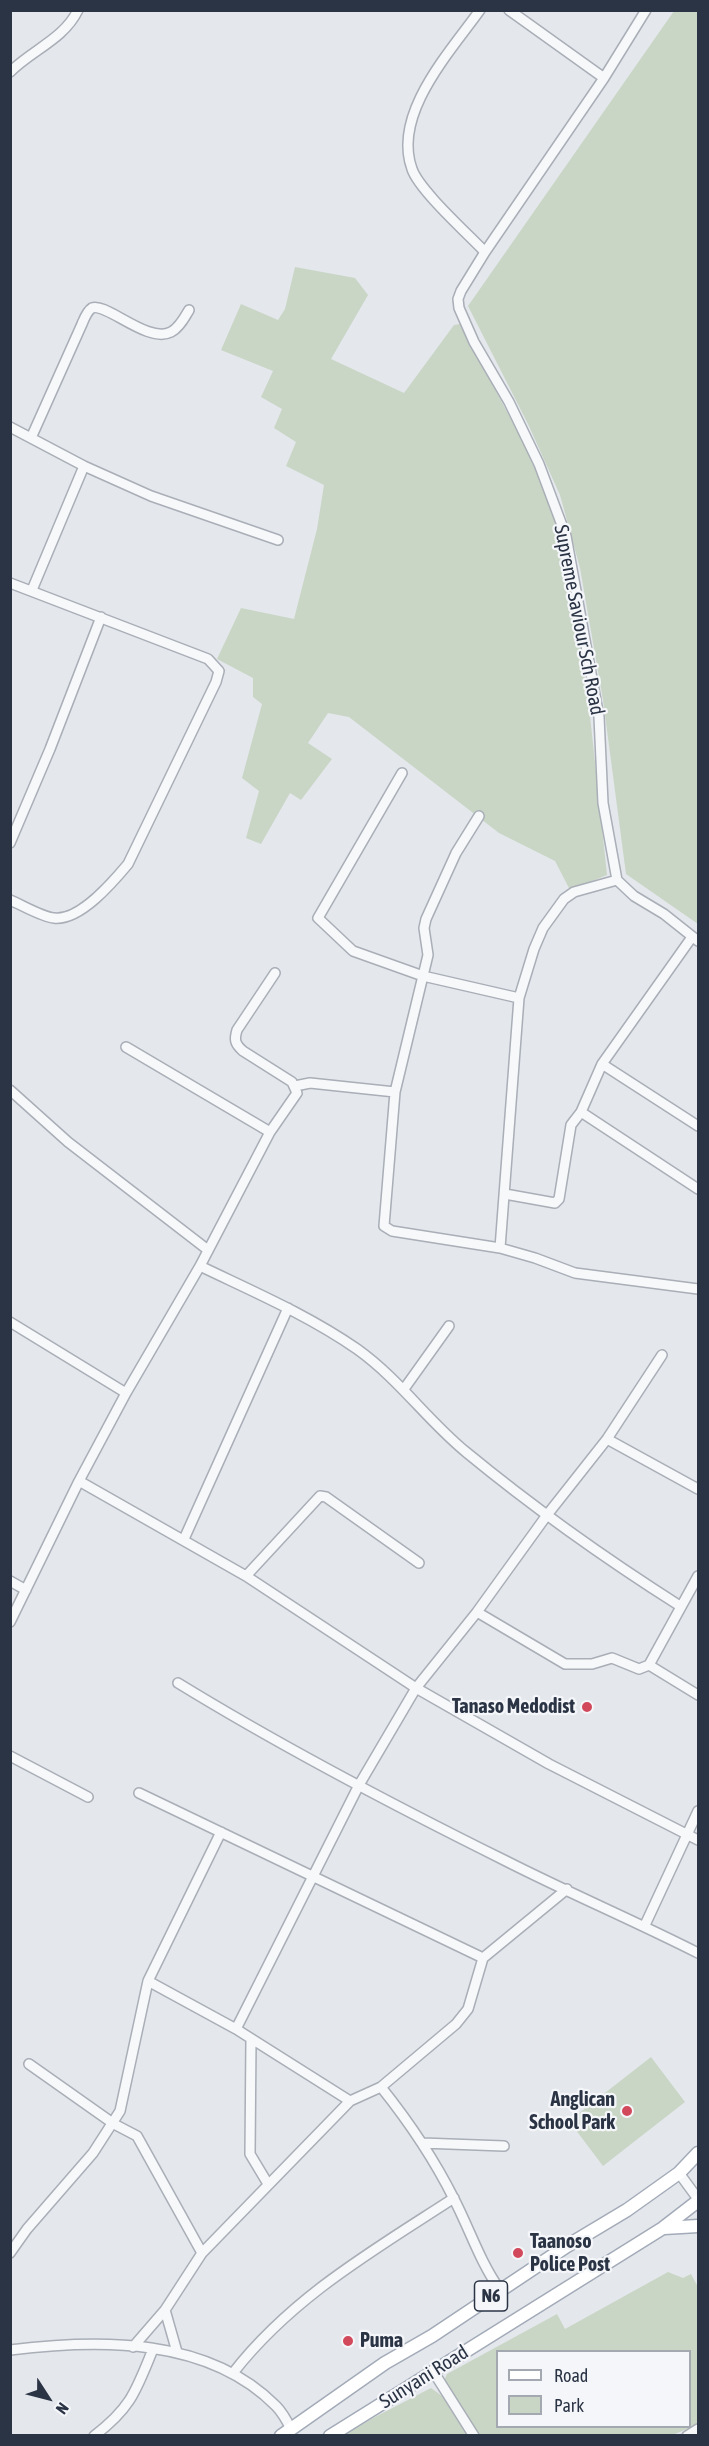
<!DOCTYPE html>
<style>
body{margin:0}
#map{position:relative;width:709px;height:2446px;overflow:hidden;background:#e4e7ec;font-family:"Asap Condensed",sans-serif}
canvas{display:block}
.frame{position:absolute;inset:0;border:12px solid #2b3445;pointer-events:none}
.legend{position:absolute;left:496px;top:2350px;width:195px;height:78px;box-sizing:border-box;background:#f4f6f9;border:2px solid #a4a8b1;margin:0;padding:8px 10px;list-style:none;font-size:18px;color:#2b3445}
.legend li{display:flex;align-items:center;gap:12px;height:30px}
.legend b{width:30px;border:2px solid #a4a8b1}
.north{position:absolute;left:18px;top:2368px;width:60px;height:60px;-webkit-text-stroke:4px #f4f6f9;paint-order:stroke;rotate:126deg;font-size:16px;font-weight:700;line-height:24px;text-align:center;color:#2b3445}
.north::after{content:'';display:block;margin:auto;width:21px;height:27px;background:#2b3445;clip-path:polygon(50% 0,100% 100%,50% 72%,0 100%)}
</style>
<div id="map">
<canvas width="709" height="2446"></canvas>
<div class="frame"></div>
<ul class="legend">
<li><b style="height:8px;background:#fff"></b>Road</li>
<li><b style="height:16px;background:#c9d6c5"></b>Park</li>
</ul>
<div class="north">N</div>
</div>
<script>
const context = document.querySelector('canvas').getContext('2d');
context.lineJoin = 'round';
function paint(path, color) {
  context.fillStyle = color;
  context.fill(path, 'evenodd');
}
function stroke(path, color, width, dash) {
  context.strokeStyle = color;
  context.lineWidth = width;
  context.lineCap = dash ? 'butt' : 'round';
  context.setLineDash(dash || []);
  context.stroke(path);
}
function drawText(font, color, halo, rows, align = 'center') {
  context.font = font + ' "Asap Condensed",sans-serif';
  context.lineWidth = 4.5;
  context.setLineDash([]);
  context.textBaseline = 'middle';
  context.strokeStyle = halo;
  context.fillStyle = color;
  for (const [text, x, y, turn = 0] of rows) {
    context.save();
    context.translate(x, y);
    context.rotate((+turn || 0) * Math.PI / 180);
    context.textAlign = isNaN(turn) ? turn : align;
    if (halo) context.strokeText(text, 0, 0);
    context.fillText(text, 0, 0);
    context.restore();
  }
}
paint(new Path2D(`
 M674,11H698V924L626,874L603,700L580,568L560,495L528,424L468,306Z
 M295,267L355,278L368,295L331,359L404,393L454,325L460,324L520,436L546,492L561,536L588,697L607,875L570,890L555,861L499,833L349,717L328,713L308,743L332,759L301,800L290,793L261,844L246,838L259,791L242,778L262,704L253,697V678L217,659L241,608L294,619L317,529L324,485L286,466L296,442L274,428L282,409L261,397L273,371L221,350L241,304L278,320L285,309Z
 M651,2057L685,2102L603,2166L569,2121Z
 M668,2272L683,2278L691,2274L698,2287V2425L672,2435H479L444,2381L447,2374L557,2314L565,2329ZM498,2352H690V2426H498Z
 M431,2388L442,2396L467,2435H344L375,2417Z`), '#c9d6c5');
const minor = new Path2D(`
 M480,10C450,52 392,114 412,169C419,190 468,234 485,252
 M509,10L604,78
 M646,10L604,78L485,252L461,291L458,299L459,308L474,342L509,402L539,464L566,536L599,717L603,803L617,880L634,896L664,914L698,941
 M10,72C32,50 64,39 78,10
 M10,427L84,466L151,496L278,540
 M31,438L82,324C84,319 87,311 92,308C106,302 148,344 171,332C179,328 185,317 189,310
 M10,583L208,659L219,671L216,682L128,864C113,882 80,921 54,918C42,917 22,905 10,900
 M32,590L84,466
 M402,773L318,918L353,951L423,976L519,998
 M479,816L456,853L426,919L424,928L428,955L395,1092L384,1226L392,1231L500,1248L535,1258L575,1273L698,1289
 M10,843L50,749L101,617
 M126,1047L270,1132
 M602,1064L698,1126
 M295,1086L310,1083L395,1092
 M10,1090L68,1142L208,1250
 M581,1112L698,1189
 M505,1194L555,1203L559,1199L571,1125L581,1112L602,1064L692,937
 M500,1248L519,998L534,949L543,928L564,899L574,892L617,880
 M200,1266C254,1292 308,1315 357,1349C399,1379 427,1420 466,1452C534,1508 606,1559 680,1606
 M10,1322L126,1393
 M404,1389L449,1326
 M607,1439L698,1489
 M79,1481L246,1576L416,1688L549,1764L698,1840
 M184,1539L288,1308
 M246,1576L320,1496L326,1497L419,1563
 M698,1576L649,1665L698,1695
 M10,1581L26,1590
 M477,1612L565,1664H592L612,1658L639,1669L649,1665
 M10,1622L79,1481L126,1393L200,1266L270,1132L297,1093L292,1082L243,1051C235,1044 234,1040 237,1030L275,973
 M178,1683C284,1748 395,1806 506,1861C569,1893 635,1921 698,1953
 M10,1756L88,1797
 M139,1793L483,1958
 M645,1925L698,1811
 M148,1981L236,2029L350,2101
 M236,2029L359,1785L416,1688L477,1612L547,1515L607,1439L662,1355
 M251,2039L250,2154L268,2184
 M29,2064L114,2124L137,2136L202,2253
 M381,2087C409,2122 434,2159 454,2199C470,2230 480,2262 500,2290
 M422,2143L504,2146
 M679,2173L698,2199
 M10,2253L27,2229L93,2153L120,2111L148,1981L221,1832
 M165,2310L177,2352
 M133,2347L165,2310L202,2253L350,2101L381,2087L456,2024L468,2009L483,1958L567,1889
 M10,2350C99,2339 208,2337 276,2406C282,2412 287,2421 291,2429
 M433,2371L474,2436
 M233,2373C292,2297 374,2250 454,2198
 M94,2436C131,2408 136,2391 153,2349
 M687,2436L698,2429`);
const major = new Path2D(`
 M664,2228L698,2226
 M281,2436L385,2363L432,2336L567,2246L627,2210L679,2173L698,2153
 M330,2436L663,2228L698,2201`);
stroke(minor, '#a9aeb7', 12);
stroke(major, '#a3abb8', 15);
stroke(minor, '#f7f8fa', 9);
stroke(major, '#fff', 12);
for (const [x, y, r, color] of [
 [587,1707,6,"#d1495b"],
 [627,2111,6,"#d1495b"],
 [518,2253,6,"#d1495b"],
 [348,2341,6,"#d1495b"]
]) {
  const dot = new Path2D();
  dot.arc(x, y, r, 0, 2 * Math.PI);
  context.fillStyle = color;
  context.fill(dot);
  stroke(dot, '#f4f6f9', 2);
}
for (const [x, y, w] of [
 [491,2296,33]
]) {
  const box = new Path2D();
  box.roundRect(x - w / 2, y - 15, w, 30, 4.5);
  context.fillStyle = '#f4f6f9';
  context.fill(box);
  stroke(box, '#2b3445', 1.5);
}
drawText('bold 18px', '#2b3445', null, [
 ["N6",491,2296]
]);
drawText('20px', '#2b3445', '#f4f6f9', [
 ["Supreme Saviour Sch Road",579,620,79],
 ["Sunyani Road",424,2377,-32]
]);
drawText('bold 20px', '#2b3445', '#f4f6f9', [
 ["Tanaso Medodist",575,1707],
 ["Anglican",615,2100],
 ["School Park",615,2123],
 ["Taanoso",530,2242,"left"],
 ["Police Post",530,2265,"left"],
 ["Puma",360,2341,"left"]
], 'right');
</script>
